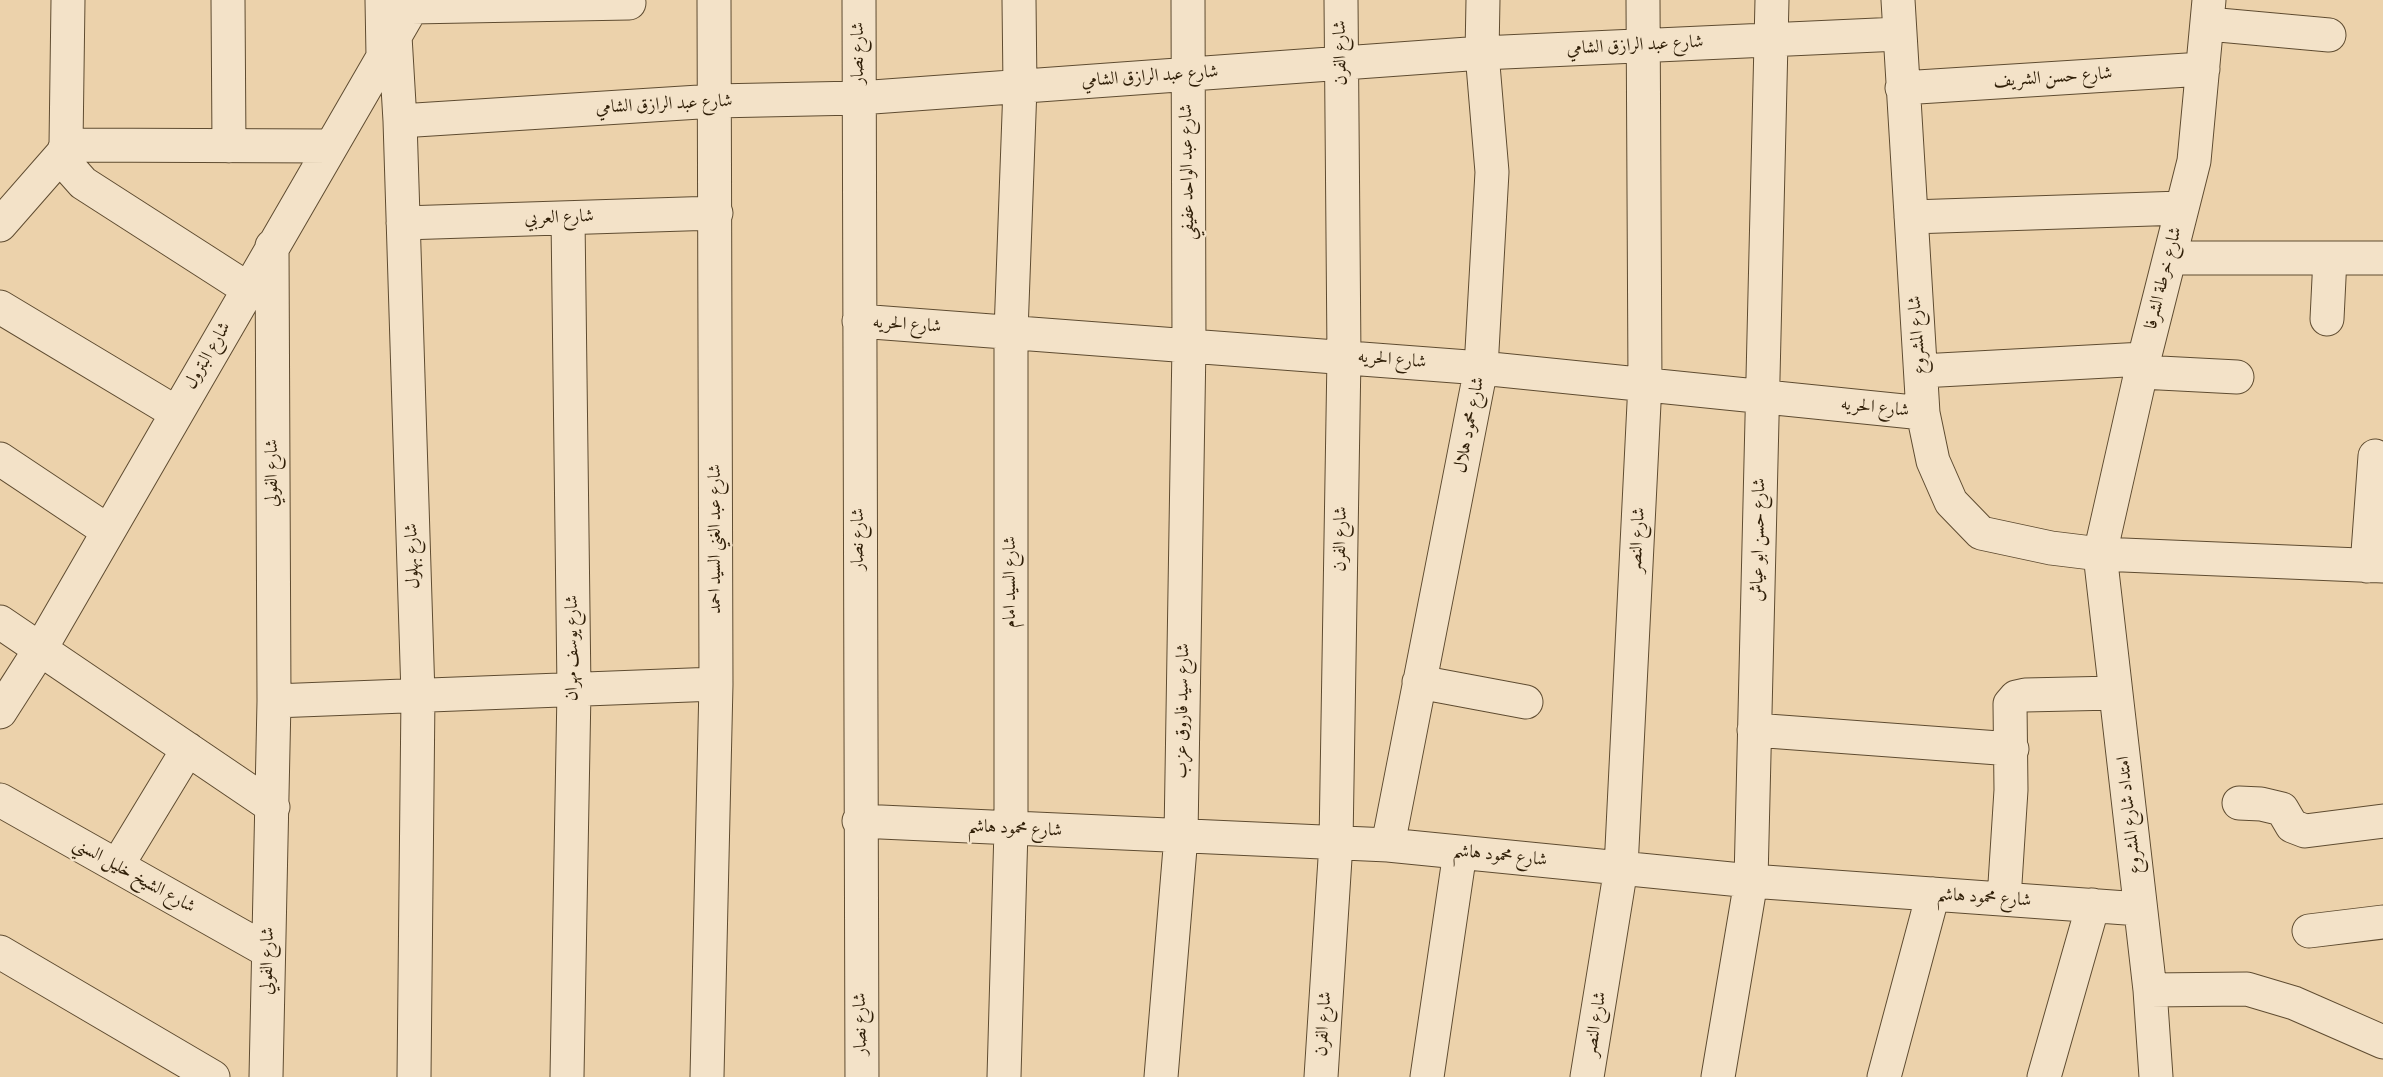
<!DOCTYPE html>
<meta charset="utf-8">
<style>
body{margin:0}
canvas{display:block;background:#ecd2ab}
</style>
<canvas width="2383" height="1077"></canvas>
<script>
const context = document.querySelector('canvas').getContext('2d');
context.lineJoin = 'round';
function stroke(path, color, width, dash) {
  context.strokeStyle = color;
  context.lineWidth = width;
  context.lineCap = dash ? 'butt' : 'round';
  context.setLineDash(dash || []);
  context.stroke(path);
}
function drawText(font, color, halo, rows, align = 'center') {
  context.font = font + ' "Libre Bodoni",Amiri,serif';
  context.lineWidth = 4.5;
  context.setLineDash([]);
  context.textBaseline = 'middle';
  context.strokeStyle = halo;
  context.fillStyle = color;
  for (const [text, x, y, turn = 0] of rows) {
    context.save();
    context.translate(x, y);
    context.rotate((+turn || 0) * Math.PI / 180);
    context.textAlign = isNaN(turn) ? turn : align;
    if (halo) context.strokeText(text, 0, 0);
    context.fillText(text, 0, 0);
    context.restore();
  }
}
const minor = new Path2D(`
 M228,0L229,146
 M382,0L383,56
 M859,0L862,1077
 M1898,0L1923,413L1933,461L1951,502L1981,533L2051,548L2100,554L2383,566
 M412,7L629,3
 M2208,24L2329,35
 M395,36L400,121L418,695L414,1077
 M1902,88L2203,69
 M400,121L715,101L859,98L1482,53L1899,34
 M66,145L331,146
 M63,153L67,165L83,183L248,289
 M1911,217L2182,208
 M403,223L716,213
 M0,225L63,153L66,145L68,0
 M2170,258H2383
 M0,307L175,412
 M2327,319L2330,258
 M859,321L1481,368L1923,413
 M1921,371L2144,359
 M2141,372L2237,377
 M0,459L108,531
 M2367,566L2375,456
 M0,622L273,807
 M1419,682L1526,702
 M274,701L716,684
 M0,712L41,648L416,0
 M1754,730L2012,749
 M0,800L268,951
 M2239,803L2261,804L2282,809L2292,826L2305,831L2383,821
 M859,821L1388,845L1751,881L2140,909
 M1388,845L1481,368L1492,172L1482,53L1483,0
 M117,866L188,749
 M2004,899L2011,790L2010,704L2016,697L2025,695L2116,693
 M2309,931L2383,922
 M0,952L213,1077
 M2150,990L2247,989L2294,1003L2383,1042
 M266,1077L274,701L272,246
 M567,1077L574,690L568,218
 M707,1077L716,684L714,0
 M1004,1077L1011,829V332L1020,87L1019,0
 M1161,1077L1181,836L1189,344L1188,0
 M1321,1077L1336,843L1344,356L1341,0
 M1427,1077L1460,852
 M1587,1077L1621,868L1645,383L1643,0
 M1718,1077L1751,881L1772,0
 M1884,1077L1933,894
 M2044,1077L2093,905
 M2156,1077L2150,990L2100,554L2144,359L2194,161L2209,0`);
stroke(minor, '#5f4c31', 35);
stroke(minor, '#f3e2c8', 33);
drawText('18px', '#301f08', '#f3e2c8', [
 ["شارع عبد الرازق الشامي",1635,46,-3],
 ["شارع نصار",859,53,-90],
 ["شارع الفرن",1341,53,-91],
 ["شارع عبد الرازق الشامي",1150,77,-4],
 ["شارع حسن الشريف",2053,78,-4],
 ["شارع عبد الرازق الشامي",664,105,-3],
 ["شارع عبد الواحد عفيفي",1188,172,-91],
 ["شارع العربي",559,218,-2],
 ["شارع خرطة الشرفا",2164,278,-76],
 ["شارع الحريه",907,325,4],
 ["شارع المشروع",1918,335,-94],
 ["شارع البترول",208,356,-60],
 ["شارع الحريه",1392,360,5],
 ["شارع الحريه",1875,408,6],
 ["شارع محمود هلال",1470,425,-79],
 ["شارع الفولي",273,473,-90],
 ["شارع عبد الغني السيد احمد",716,539,-90],
 ["شارع نصار",859,539,-90],
 ["شارع الفرن",1341,539,-89],
 ["شارع النصر",1638,540,-87],
 ["شارع حسن ابو عياش",1759,540,-89],
 ["شارع بهلول",413,556,-92],
 ["شارع السيد امام",1011,582,-90],
 ["شارع يوسف مهران",573,648,-90],
 ["شارع سيد فاروق عزب",1183,711,-89],
 ["امتداد شارع المشروع",2130,815,-96],
 ["شارع محمود هاشم",1015,829,3],
 ["شارع محمود هاشم",1500,856,6],
 ["شارع الشيخ خليل السني",134,876,29],
 ["شارع محمود هاشم",1984,898,4],
 ["شارع الفولي",268,961,-89],
 ["شارع نصار",861,1024,-91],
 ["شارع الفرن",1324,1024,-86],
 ["شارع النصر",1596,1024,-81]
]);
</script>
